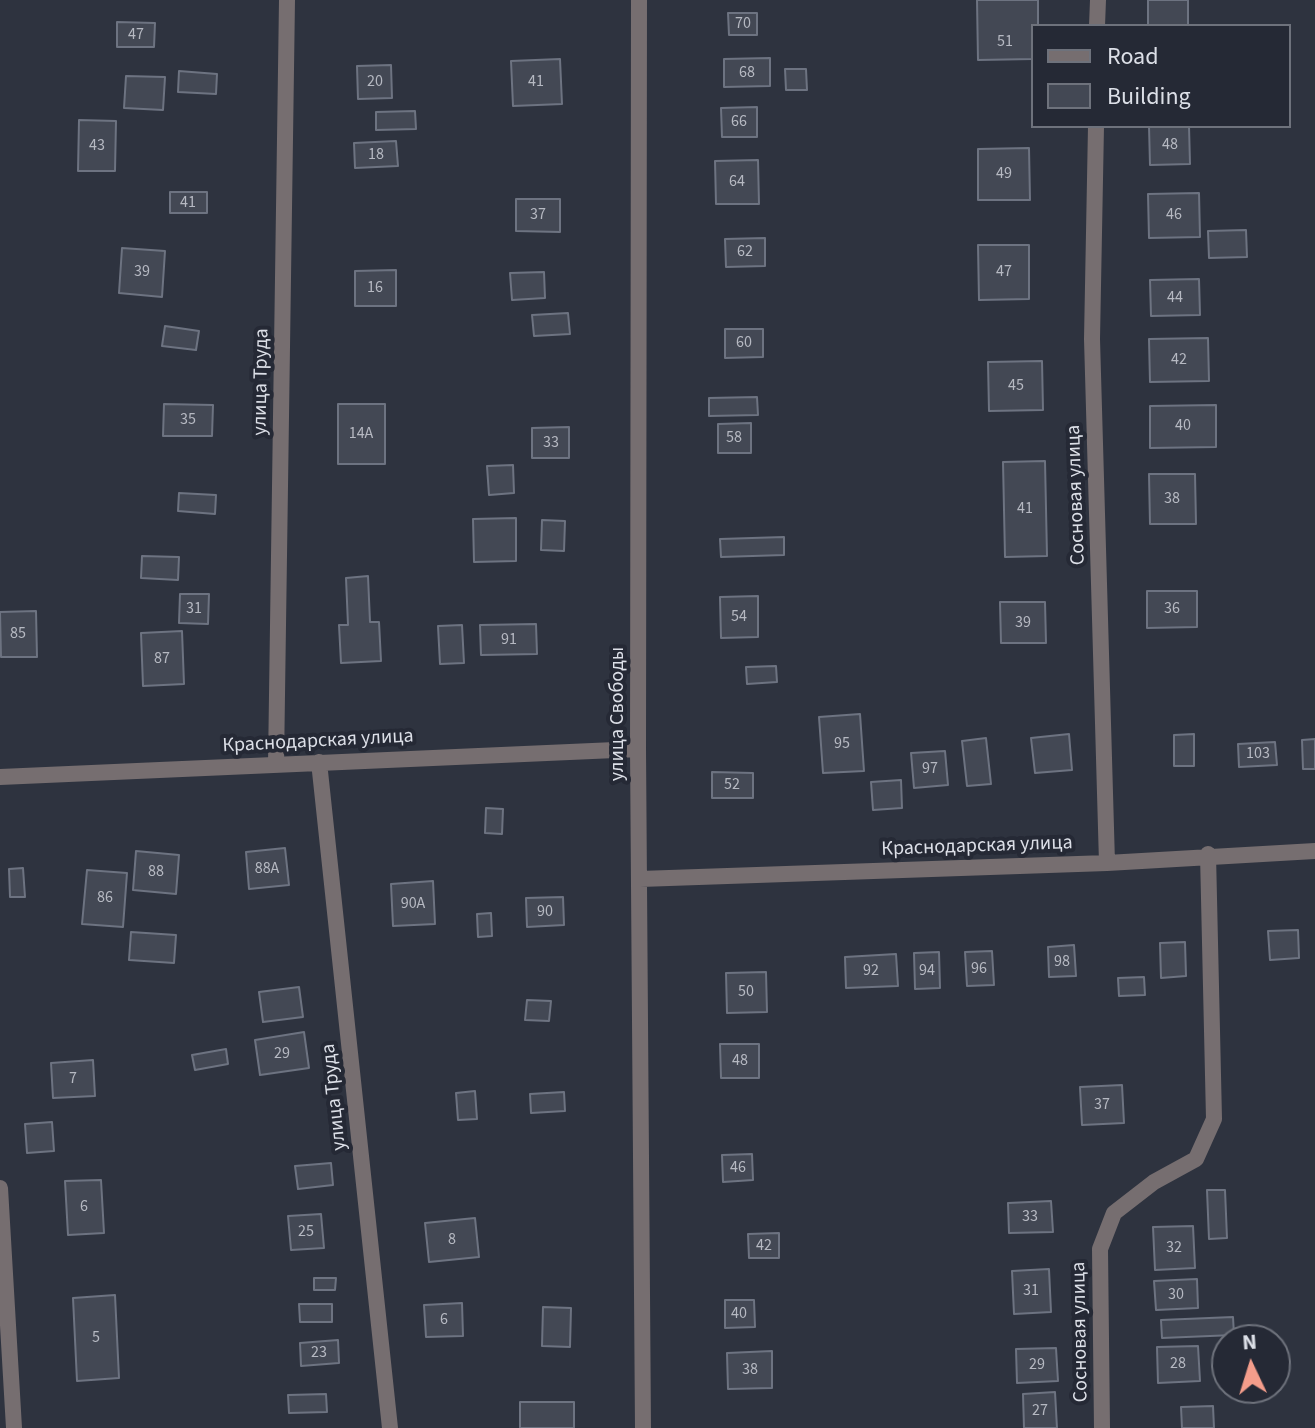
<!DOCTYPE html>
<meta charset="utf-8">
<style>
body{margin:0}
#map{position:relative;width:1315px;height:1428px;overflow:hidden;background:#2e333f;font-family:"Source Sans 3",sans-serif}
canvas{display:block}
.legend{position:absolute;left:1031px;top:24px;width:260px;height:104px;box-sizing:border-box;background:#252935;border:2px solid #6e727c;margin:0;padding:10px 14px;list-style:none;font-size:24px;color:#dcdfe7}
.legend li{display:flex;align-items:center;gap:16px;height:40px}
.legend b{width:40px;border:2px solid #6e727c}
.north{position:absolute;left:1211px;top:1324px;width:80px;height:80px;box-sizing:border-box;background:#252935;border:2px solid #6e727c;border-radius:50%;rotate:356deg;font-size:22px;font-weight:700;line-height:32px;text-align:center;color:#dcdfe7}
.north::after{content:'';display:block;margin:auto;width:28px;height:36px;background:#f49d8b;clip-path:polygon(50% 0,100% 100%,50% 72%,0 100%)}
</style>
<div id="map">
<canvas width="1315" height="1428"></canvas>
<ul class="legend">
<li><b style="height:10px;background:#766e70"></b>Road</li>
<li><b style="height:22px;background:#434854"></b>Building</li>
</ul>
<div class="north">N</div>
</div>
<script>
const context = document.querySelector('canvas').getContext('2d');
context.lineJoin = 'round';
function paint(path, color) {
  context.fillStyle = color;
  context.fill(path, 'evenodd');
}
function stroke(path, color, width, dash) {
  context.strokeStyle = color;
  context.lineWidth = width;
  context.lineCap = dash ? 'butt' : 'round';
  context.setLineDash(dash || []);
  context.stroke(path);
}
function drawText(font, color, halo, rows, align = 'center') {
  context.font = font + ' "Source Sans 3",sans-serif';
  context.lineWidth = 8;
  context.setLineDash([]);
  context.textBaseline = 'middle';
  context.strokeStyle = halo;
  context.fillStyle = color;
  for (const [text, x, y, turn = 0] of rows) {
    context.save();
    context.translate(x, y);
    context.rotate((+turn || 0) * Math.PI / 180);
    context.textAlign = isNaN(turn) ? turn : align;
    if (halo) context.strokeText(text, 0, 0);
    context.fillText(text, 0, 0);
    context.restore();
  }
}
const building = new Path2D(`
 M977,0H1038V26H1033V59L978,60Z
 M1148,0H1188V26H1148Z
 M728,13H757V35H729Z
 M117,22L155,23L154,47H117Z
 M770,58V86L724,87V59Z
 M560,59L562,104L513,106L511,61Z
 M391,65L392,98L358,99L357,66Z
 M785,69H806L807,90H786Z
 M179,71L217,74L216,94L178,92Z
 M126,76L165,77L163,110L124,108Z
 M757,107V137H722L721,108Z
 M415,111L416,129L376,130V112Z
 M79,120L116,121L115,171H78Z
 M1149,126H1189L1190,164L1150,165Z
 M396,141L398,166L355,168L354,143Z
 M1029,148L1030,200H978V149Z
 M758,160L759,204H716L715,161Z
 M170,192H207V213H170Z
 M1199,193L1200,237L1149,238L1148,194Z
 M516,199H560V232L516,231Z
 M1246,230L1247,257L1209,258L1208,231Z
 M765,238V266L726,267L725,239Z
 M978,245H1029V299L979,300Z
 M122,248L165,251L162,297L119,293Z
 M396,270V306H355V271Z
 M544,272L545,298L512,300L510,273Z
 M1199,279L1200,315L1151,316L1150,280Z
 M568,313L570,334L534,336L532,315Z
 M165,326L199,331L196,350L162,346Z
 M725,329H763V357L725,358Z
 M1208,338L1209,381L1150,382L1149,339Z
 M1042,361L1043,410L989,411L988,362Z
 M757,397L758,415L709,416V398Z
 M164,404L213,405L212,436H163Z
 M338,404H385V464H338Z
 M1216,405V447L1150,448V406Z
 M751,423V453H718V424Z
 M569,427V458H532V428Z
 M1045,461L1047,556L1005,557L1003,462Z
 M513,465L514,493L489,495L487,466Z
 M1149,474H1195L1196,524H1150Z
 M179,493L216,495L215,514L178,511Z
 M516,518V561L474,562L473,519Z
 M542,520L565,521L564,551L541,550Z
 M784,537V555L721,557L720,539Z
 M142,556L179,557L178,580L141,578Z
 M368,576L370,622H379L381,661L341,663L339,625H348L346,578Z
 M1147,591H1197V627L1147,628Z
 M180,594H209L208,624L179,623Z
 M758,596V637L721,638L720,597Z
 M1000,602H1045L1046,643H1001Z
 M36,611L37,657H1L0,612Z
 M536,624L537,654L481,655L480,625Z
 M462,625L464,663L440,664L438,626Z
 M182,631L184,684L143,686L141,633Z
 M776,666L777,682L747,684L746,667Z
 M860,714L864,771L823,773L819,717Z
 M1069,734L1072,770L1035,773L1031,738Z
 M1194,734V766H1174V735Z
 M986,738L991,784L967,786L962,741Z
 M1315,739V769H1303L1302,740Z
 M1275,742L1277,765L1239,767L1238,744Z
 M945,751L948,785L914,788L911,753Z
 M712,772L753,773V798H712Z
 M901,780L902,808L873,810L871,782Z
 M486,808L503,809L502,834L485,833Z
 M285,848L289,885L249,889L246,852Z
 M136,851L179,855L176,894L133,890Z
 M23,868L25,897H10L9,869Z
 M87,870L127,873L123,927L82,924Z
 M433,881L435,924L393,926L391,884Z
 M563,897L564,925L527,927L526,898Z
 M491,913L492,936L478,937L477,914Z
 M1298,930L1299,958L1270,960L1268,931Z
 M131,932L176,935L174,963L129,960Z
 M1185,942L1186,976L1161,978L1160,943Z
 M1074,945L1076,976L1049,977L1048,947Z
 M992,951L994,985L967,986L965,952Z
 M939,952L940,988L915,989L914,953Z
 M896,954L898,986L846,988L845,957Z
 M766,972L767,1012L727,1013L726,973Z
 M1144,977L1145,995L1119,996L1118,978Z
 M299,987L303,1017L263,1022L259,992Z
 M527,1000L551,1001L549,1021L525,1020Z
 M304,1032L309,1068L260,1075L255,1040Z
 M720,1044H759V1078H721Z
 M226,1049L228,1064L195,1070L192,1055Z
 M93,1060L95,1096L53,1098L51,1063Z
 M1122,1085L1124,1123L1082,1125L1080,1087Z
 M475,1091L477,1119L458,1120L456,1093Z
 M564,1092L565,1111L531,1113L530,1094Z
 M52,1122L54,1151L27,1153L25,1124Z
 M752,1154L753,1180L723,1182L722,1155Z
 M331,1163L333,1185L298,1189L295,1166Z
 M101,1180L104,1233L68,1235L65,1181Z
 M1207,1190H1225L1227,1238L1209,1239Z
 M1051,1201L1053,1232L1009,1233L1008,1203Z
 M321,1214L324,1248L291,1250L288,1216Z
 M475,1218L479,1257L429,1262L425,1223Z
 M1193,1226L1195,1268L1155,1270L1153,1227Z
 M779,1233V1258H749L748,1234Z
 M1049,1269L1051,1312L1014,1314L1012,1271Z
 M314,1278H336L335,1290H314Z
 M1197,1279L1198,1308L1156,1310L1154,1281Z
 M115,1295L119,1378L77,1381L73,1298Z
 M725,1300H754L755,1327L725,1328Z
 M462,1303L463,1336L426,1337L424,1305Z
 M299,1304H332V1322H300Z
 M543,1307L571,1308L570,1347L542,1346Z
 M1233,1317L1234,1335L1162,1338L1161,1320Z
 M338,1340L339,1363L301,1366L300,1343Z
 M1198,1346L1200,1381L1158,1383L1157,1347Z
 M1056,1348L1058,1381L1017,1383L1016,1349Z
 M772,1351V1388L728,1389L727,1353Z
 M1055,1392L1057,1428H1024L1023,1394Z
 M326,1394L327,1412L289,1413L288,1395Z
 M520,1402H574V1428H520Z
 M1213,1406L1214,1428H1182L1181,1407Z`);
paint(building, '#434854');
stroke(building, '#6d7381', 2);
stroke(new Path2D(`
 M639,0L638,749L643,1428
 M1097,26L1098,0
 M1096,126L1092,339L1107,863
 M319,762L390,1428
 M276,764L287,0
 M0,777L638,749
 M640,879L1107,863L1315,851
 M0,1188L14,1428
 M1102,1428L1100,1249L1114,1213L1154,1182L1196,1159L1214,1119L1208,854`), '#766e70', 16);
drawText('16px', '#b6b9c2', null, [
 ["70",743,24],
 ["47",136,35],
 ["51",1005,42],
 ["68",747,73],
 ["20",375,82],
 ["41",536,82],
 ["66",739,122],
 ["48",1170,145],
 ["43",97,146],
 ["18",376,155],
 ["49",1004,174],
 ["64",737,182],
 ["41",188,203],
 ["37",538,215],
 ["46",1174,215],
 ["62",745,252],
 ["39",142,272],
 ["47",1004,272],
 ["16",375,288],
 ["44",1175,298],
 ["60",744,343],
 ["42",1179,360],
 ["45",1016,386],
 ["35",188,420],
 ["40",1183,426],
 ["14А",361,434],
 ["58",734,438],
 ["33",551,443],
 ["38",1172,499],
 ["41",1025,509],
 ["31",194,609],
 ["36",1172,609],
 ["54",739,617],
 ["39",1023,623],
 ["85",18,634],
 ["91",509,640],
 ["87",162,659],
 ["95",842,744],
 ["103",1258,754],
 ["97",930,769],
 ["52",732,785],
 ["88А",267,869],
 ["88",156,872],
 ["86",105,898],
 ["90А",413,904],
 ["90",545,912],
 ["98",1062,962],
 ["96",979,969],
 ["92",871,971],
 ["94",927,971],
 ["50",746,992],
 ["29",282,1054],
 ["48",740,1061],
 ["7",73,1079],
 ["37",1102,1105],
 ["46",738,1168],
 ["6",84,1207],
 ["33",1030,1217],
 ["25",306,1232],
 ["8",452,1240],
 ["42",764,1246],
 ["32",1174,1248],
 ["31",1031,1291],
 ["30",1176,1295],
 ["40",739,1314],
 ["6",444,1320],
 ["5",96,1338],
 ["23",319,1353],
 ["28",1178,1364],
 ["29",1037,1365],
 ["38",750,1370],
 ["27",1040,1411]
]);
drawText('20px', '#dcdfe7', '#252935', [
 ["улица Труда",262,382,-89],
 ["Сосновая улица",1077,495,-92],
 ["улица Свободы",619,714,-90],
 ["Краснодарская улица",318,742,-3],
 ["Краснодарская улица",977,847,-2],
 ["улица Труда",335,1097,-96],
 ["Сосновая улица",1081,1332,-91]
]);
</script>
